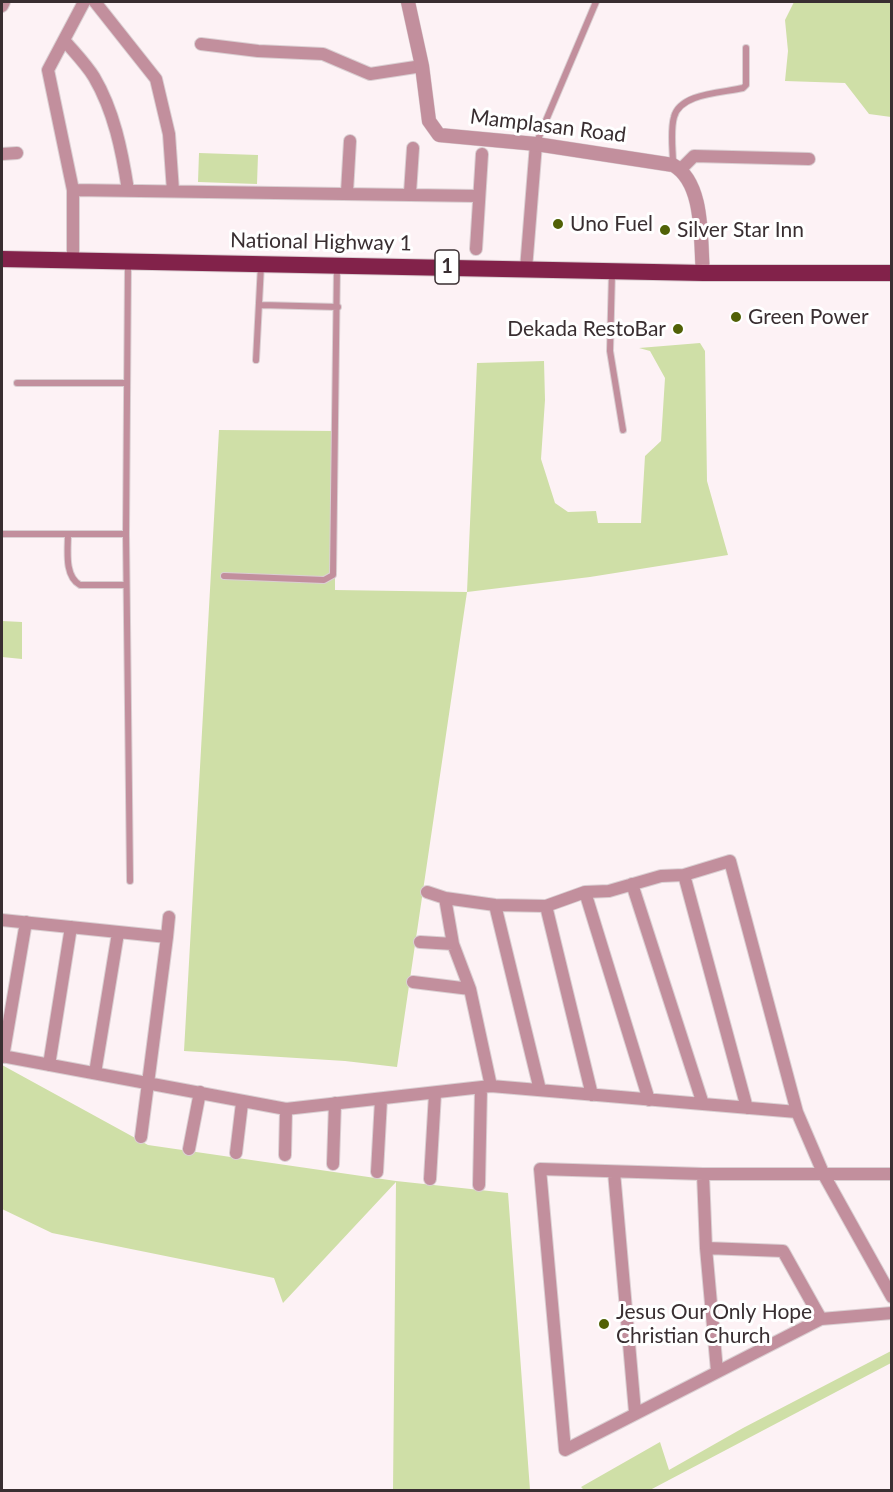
<!DOCTYPE html>
<style>
body{margin:0}
#map{position:relative;width:893px;height:1492px;overflow:hidden;background:#fdf2f5;font-family:Lato,sans-serif}
canvas{display:block}
.frame{position:absolute;inset:0;border:3px solid #392e31;pointer-events:none}
</style>
<div id="map">
<canvas width="893" height="1492"></canvas>
<div class="frame"></div>
</div>
<script>
const context = document.querySelector('canvas').getContext('2d');
context.lineJoin = 'round';
function paint(path, color) {
  context.fillStyle = color;
  context.fill(path, 'evenodd');
}
function stroke(path, color, width, dash) {
  context.strokeStyle = color;
  context.lineWidth = width;
  context.lineCap = dash ? 'butt' : 'round';
  context.setLineDash(dash || []);
  context.stroke(path);
}
function drawText(font, color, halo, rows, align = 'center') {
  context.font = font + ' Lato,sans-serif';
  context.lineWidth = 6;
  context.setLineDash([]);
  context.textBaseline = 'middle';
  context.strokeStyle = halo;
  context.fillStyle = color;
  for (const [text, x, y, turn = 0] of rows) {
    context.save();
    context.translate(x, y);
    context.rotate((+turn || 0) * Math.PI / 180);
    context.textAlign = isNaN(turn) ? turn : align;
    if (halo) context.strokeText(text, 0, 0);
    context.fillText(text, 0, 0);
    context.restore();
  }
}
paint(new Path2D(`
 M794,2H891V117L869,114L845,83L785,81L788,51L785,20Z
 M199,153L258,155L257,184L198,182Z
 M700,343L705,351L707,481L728,555L590,577L467,592L397,1067L345,1061L184,1051L219,430L335,431V590L467,592L477,363L544,361L545,400L541,459L555,503L568,512L596,511L598,523H641L645,456L661,441L665,378L650,351L639,348Z
 M2,621L22,622V659L2,657Z
 M2,1065L148,1145L396,1181L508,1193L530,1490H393L396,1182L283,1303L274,1278L52,1233L2,1209Z
 M891,1351V1363L650,1490H584L581,1487L660,1442L669,1470L743,1428Z`), '#cfdfa7');
const service = new Path2D(`
 M536,144L596,2
 M673,164C673,150 670,131 674,117C680,93 722,93 743,88L746,85V48
 M128,264L126,534L130,881
 M612,272L610,351L623,430
 M261,305L338,307
 M256,360L261,265
 M17,383H126
 M2,534H126
 M68,534C68,550 64,576 80,585H126
 M224,576L324,580L333,575L337,266`);
const minor = new Path2D(`
 M95,2L156,79L169,134L173,191
 M2,6L4,2
 M64,40C74,52 86,64 94,77C114,111 122,151 128,190
 M201,44L258,51L323,54L370,74L422,66
 M2,154L17,153
 M681,169L694,156L809,159
 M73,190L478,196
 M347,192L350,141
 M410,193L413,148
 M476,249L482,154
 M73,261V190L48,70L84,2
 M526,269L536,144
 M684,875L747,1108
 M632,884L703,1104
 M427,892L445,898
 M585,892L649,1100
 M495,905L540,1090
 M546,906L592,1095
 M2,920L167,937L169,917
 M420,942L453,944
 M413,982L470,989
 M2,1056L286,1109L491,1086L797,1112
 M3,1057L26,922
 M49,1065L71,927
 M95,1073L118,933
 M491,1086L470,989L453,944L445,898L495,905L546,906L585,892L609,891L661,876L684,875L730,861L797,1112L824,1175L892,1297
 M141,1137L167,937
 M189,1149L200,1092
 M236,1153L242,1103
 M285,1155L286,1109
 M333,1164L335,1103
 M377,1172L381,1100
 M614,1172L635,1412
 M703,1174L706,1248L717,1371
 M892,1174H703L540,1169L565,1450L821,1319L892,1313
 M430,1179L435,1094
 M479,1185L481,1088
 M706,1248L783,1251L821,1319`);
const tertiary = new Path2D(`
 M408,2L422,66L429,121L439,135L536,144L673,165C705,183 700,241 703,273`);
const trunk = new Path2D(`
 M2,259L703,273H892`);
stroke(service, '#dacfd2', 8);
stroke(minor, '#dacfd2', 14);
stroke(tertiary, '#dacfd2', 15);
stroke(trunk, '#dacfd2', 18);
stroke(service, '#c28f9d', 6);
stroke(minor, '#c28f9d', 12);
stroke(tertiary, '#c28f9d', 14);
stroke(trunk, '#82224a', 16);
for (const [x, y, r, color] of [
 [558,224,6,"#516106"],
 [665,230,6,"#516106"],
 [736,317,6,"#516106"],
 [678,329,6,"#516106"],
 [604,1324,6,"#516106"]
]) {
  const dot = new Path2D();
  dot.arc(x, y, r, 0, 2 * Math.PI);
  context.fillStyle = color;
  context.fill(dot);
  stroke(dot, '#fff', 2);
}
for (const [x, y, w] of [
 [447,267,24]
]) {
  const box = new Path2D();
  box.roundRect(x - w / 2, y - 17, w, 34, 4.5);
  context.fillStyle = '#fff';
  context.fill(box);
  stroke(box, '#392e31', 1.5);
}
drawText('bold 20px', '#392e31', null, [
 ["1",447,267]
]);
drawText('21px', '#392e31', '#fff', [
 ["Mamplasan Road",548,126,7],
 ["National Highway 1",321,242,1]
]);
drawText('21px', '#392e31', '#fff', [
 ["Uno Fuel",570,224],
 ["Silver Star Inn",677,230],
 ["Green Power",748,317],
 ["Dekada RestoBar",666,329,"right"],
 ["Jesus Our Only Hope",616,1312],
 ["Christian Church",616,1336]
], 'left');
</script>
